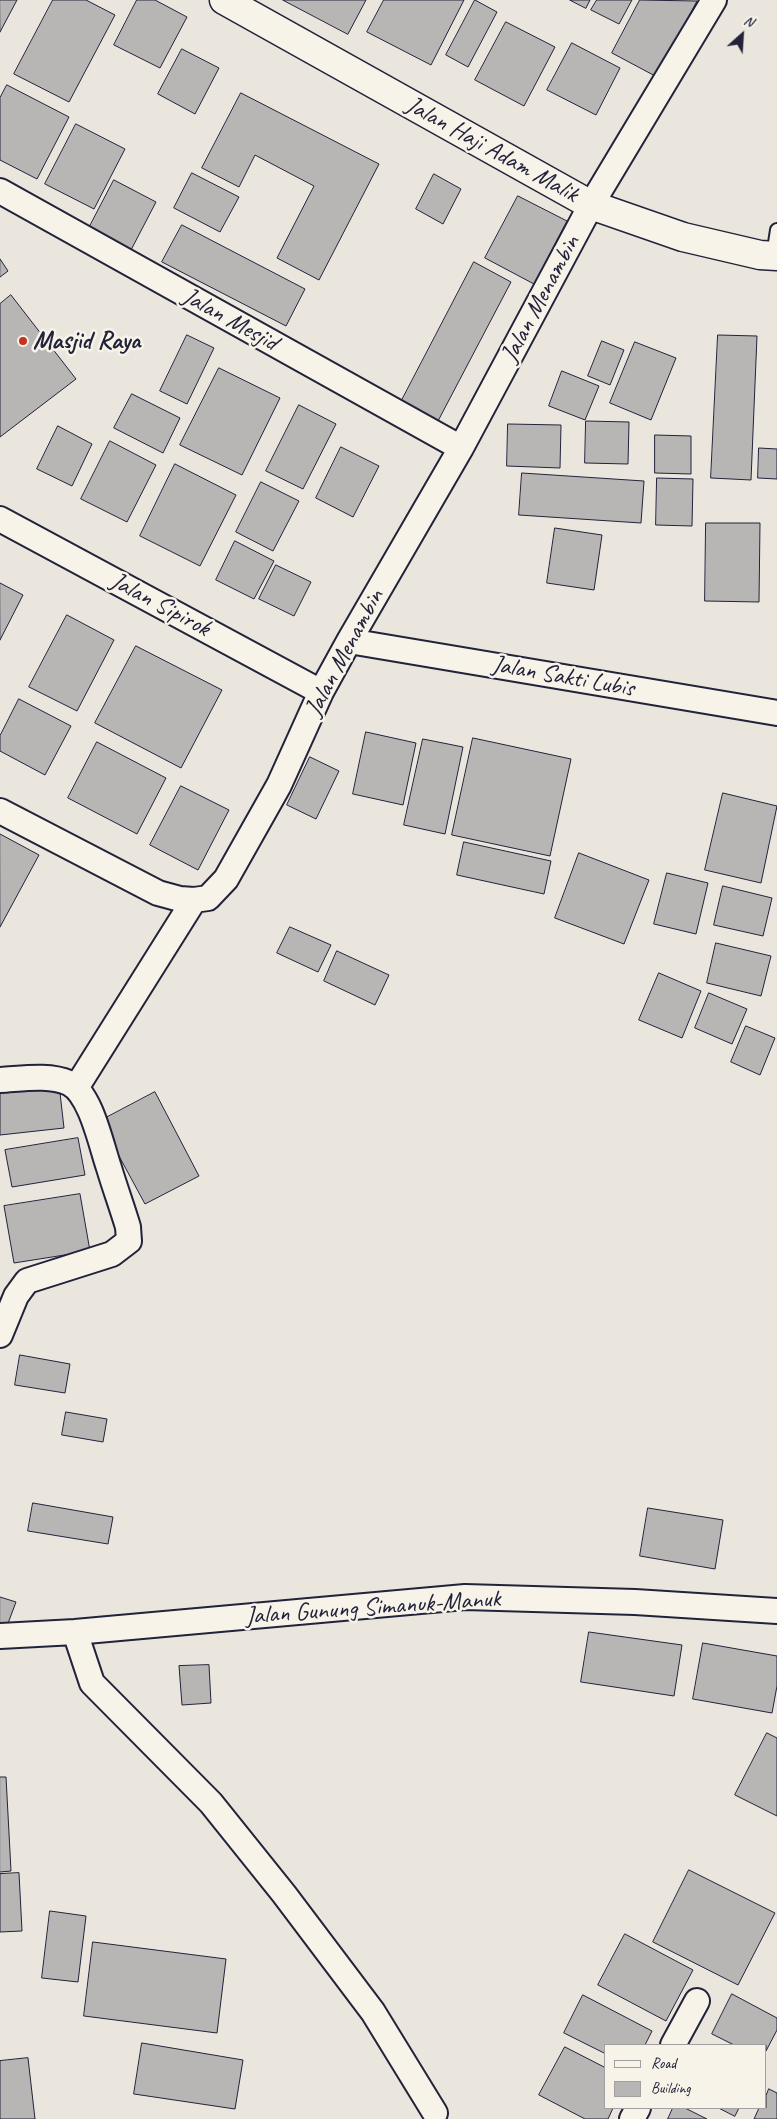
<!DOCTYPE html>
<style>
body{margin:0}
#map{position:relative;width:777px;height:2119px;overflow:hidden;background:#eae6de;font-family:Caveat,sans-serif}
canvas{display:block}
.legend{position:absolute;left:604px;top:2044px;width:162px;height:65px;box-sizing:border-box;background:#f7f3e8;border:1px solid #a29fa3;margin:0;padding:6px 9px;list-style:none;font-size:15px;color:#22223b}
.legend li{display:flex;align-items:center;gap:10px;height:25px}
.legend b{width:25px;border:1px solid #a29fa3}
.north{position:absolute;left:717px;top:10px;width:50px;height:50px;-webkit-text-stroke:4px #f7f3e8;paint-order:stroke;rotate:26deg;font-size:14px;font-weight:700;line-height:20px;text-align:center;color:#22223b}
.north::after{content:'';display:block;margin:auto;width:18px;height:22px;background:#22223b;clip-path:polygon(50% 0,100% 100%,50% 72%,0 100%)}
</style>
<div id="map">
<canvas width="777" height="2119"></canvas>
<ul class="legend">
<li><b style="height:6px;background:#f7f3e8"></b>Road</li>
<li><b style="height:14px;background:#b8b6b5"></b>Building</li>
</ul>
<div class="north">N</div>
</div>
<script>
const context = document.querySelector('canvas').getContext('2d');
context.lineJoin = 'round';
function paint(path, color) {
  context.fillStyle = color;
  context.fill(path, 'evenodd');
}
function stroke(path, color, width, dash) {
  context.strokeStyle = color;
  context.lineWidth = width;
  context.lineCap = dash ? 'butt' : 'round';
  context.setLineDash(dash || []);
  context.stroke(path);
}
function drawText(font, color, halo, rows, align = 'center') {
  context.font = font + ' Caveat,sans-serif';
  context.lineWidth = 5;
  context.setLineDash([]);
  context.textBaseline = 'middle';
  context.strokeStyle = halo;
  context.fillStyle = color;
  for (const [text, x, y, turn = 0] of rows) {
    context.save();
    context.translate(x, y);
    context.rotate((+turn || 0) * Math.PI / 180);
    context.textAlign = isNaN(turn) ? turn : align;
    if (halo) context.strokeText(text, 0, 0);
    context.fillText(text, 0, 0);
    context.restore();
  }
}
const building = new Path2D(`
 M0,0H17L0,32Z
 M53,0H86L115,15L69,102L14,74Z
 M137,0H155L187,17L160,68L114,45Z
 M283,0H366L348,34Z
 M384,0H464L431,65L367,32Z
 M475,0L497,12L468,67L446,55Z
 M570,0H590L586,8Z
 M597,0H632L619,24L591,10Z
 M640,0L697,1L657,77L612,53Z
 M506,22L555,47L524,106L475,80Z
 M572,43L620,68L596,115L547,90Z
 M182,49L219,68L195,114L158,94Z
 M7,85L69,117L37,179L0,160V98Z
 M241,93L379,164L319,280L277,258L314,186L255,155L239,187L202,168Z
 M76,124L125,149L94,209L45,184Z
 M192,173L239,197L220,232L174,208Z
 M434,174L461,189L443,224L416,209Z
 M114,180L156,202L131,250L89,228Z
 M518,196L567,221L534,284L485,258Z
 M182,225L305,289L286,326L162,262Z
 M0,259L8,271L0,277Z
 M474,262L511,282L438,421L401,402Z
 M11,295L76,379L0,437V304Z
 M187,335L214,348L187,404L160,391Z
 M718,335L757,336L751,480L711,478Z
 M602,341L624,350L610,385L588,376Z
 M635,342L676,358L651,420L610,403Z
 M219,368L280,398L242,475L180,445Z
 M562,371L599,386L585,420L549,406Z
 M132,394L180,418L163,453L114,428Z
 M299,405L336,424L303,489L266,471Z
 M586,421L629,422L628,464L585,463Z
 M508,424L561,425L560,468L507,466Z
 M58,426L92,444L72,486L37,469Z
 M655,435L691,436V474L655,473Z
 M110,441L156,465L127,522L81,499Z
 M341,447L379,466L353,517L316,498Z
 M759,448L777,449V479L758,478Z
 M175,464L236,495L200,566L140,536Z
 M522,473L644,481L641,523L519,515Z
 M657,478L693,479L692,526L656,525Z
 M261,482L299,501L273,551L236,532Z
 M706,523H760L759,602L705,601Z
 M555,528L602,535L594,590L547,583Z
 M235,541L274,561L254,599L216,580Z
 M276,565L311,582L294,616L259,599Z
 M0,583L23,595L0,640Z
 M67,615L114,640L77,711L29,687Z
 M136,646L222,690L181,768L95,723Z
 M19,699L71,726L45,775L0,751V736Z
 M366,732L416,743L403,805L353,794Z
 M473,738L571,759L550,856L452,835Z
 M423,739L463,747L445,834L404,825Z
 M97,742L166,778L137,834L68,798Z
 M310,757L339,771L316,819L287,805Z
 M181,786L229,810L198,870L150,845Z
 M723,793L777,806L761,883L705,870Z
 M0,834L39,855L0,927Z
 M464,842L551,861L544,894L457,875Z
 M579,853L649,880L624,944L555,918Z
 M667,873L708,883L696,934L654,924Z
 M723,886L772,898L763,936L714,925Z
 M290,927L331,945L318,972L277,953Z
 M716,943L771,956L761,996L707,983Z
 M337,951L389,975L375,1005L324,981Z
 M659,973L701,991L682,1038L639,1020Z
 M709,993L747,1009L732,1044L695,1028Z
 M746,1026L775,1038L760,1075L731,1062Z
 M59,1084L64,1128L0,1135V1091Z
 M155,1092L199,1176L145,1204L100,1121Z
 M78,1138L85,1175L12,1187L5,1150Z
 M80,1194L90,1251L14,1263L4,1206Z
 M20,1355L70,1364L65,1393L15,1385Z
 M66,1412L107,1419L103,1442L62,1435Z
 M33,1503L113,1517L108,1544L28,1531Z
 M648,1508L723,1520L715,1569L640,1556Z
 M0,1597L16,1602L7,1626L0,1624Z
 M589,1632L682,1645L674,1696L581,1682Z
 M703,1643L777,1656V1686L772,1713L693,1699Z
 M209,1665L211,1703L182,1705L179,1666Z
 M767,1733L777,1738V1816L735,1795Z
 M0,1777H6L11,1871L0,1872Z
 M689,1870L775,1913L738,1985L653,1942Z
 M19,1873L22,1931L0,1932V1874Z
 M50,1911L86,1916L78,1982L42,1978Z
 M625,1934L693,1970L666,2021L598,1985Z
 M93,1942L226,1959L217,2033L84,2016Z
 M732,1994L777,2018V2030L766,2051V2045H734L712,2034Z
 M583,1995L652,2031L645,2045H606V2054L564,2033Z
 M142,2043L243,2060L235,2109L134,2094Z
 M565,2047L606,2068V2108H613L608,2119H585L539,2095Z
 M28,2058L35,2119H0V2061Z
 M769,2089L777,2093V2119H754L759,2108H766V2096Z
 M673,2108H685L707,2119H668Z
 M719,2108H739L735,2116Z`);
paint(building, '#b8b6b5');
stroke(building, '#22223b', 1);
const service = new Path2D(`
 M773,256L777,230`);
const minor = new Path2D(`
 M0,191L461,448
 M0,519L321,692
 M349,641L777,713
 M0,811L158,893L180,899L194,900L208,898L226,879L279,785L321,692L349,641L461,448L591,205L714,0
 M0,1080C21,1079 49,1074 69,1083C91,1094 101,1145 109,1168C115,1188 122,1207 128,1227L129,1241L112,1254L27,1281L16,1296L0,1335
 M76,1088L194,900
 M75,1632L92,1683L211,1803L284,1894L373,2012L435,2113
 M0,1636L75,1632L465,1597L635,1602L777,1611
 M673,2045L697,2001
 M632,2119L638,2108`);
const tertiary = new Path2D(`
 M224,0L591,205L683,237L760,255L777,256`);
stroke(service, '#22223b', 16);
stroke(minor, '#22223b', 28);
stroke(tertiary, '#22223b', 31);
stroke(service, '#f7f3e8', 12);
stroke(minor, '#f7f3e8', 24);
stroke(tertiary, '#f7f3e8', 28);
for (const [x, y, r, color] of [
 [23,341,5,"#c8321e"]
]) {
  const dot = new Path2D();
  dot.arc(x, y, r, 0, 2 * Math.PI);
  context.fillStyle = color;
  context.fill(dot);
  stroke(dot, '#f7f3e8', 2);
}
drawText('25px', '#22223b', '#f7f3e8', [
 ["Jalan Haji Adam Malik",492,150,29],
 ["Jalan Menambin",541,299,-62],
 ["Jalan Mesjid",230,320,29],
 ["Jalan Sipirok",160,605,28],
 ["Jalan Menambin",345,653,-62],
 ["Jalan Sakti Lubis",563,677,10],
 ["Jalan Gunung Simanuk-Manuk",373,1608,-4]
]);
drawText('bold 25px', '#22223b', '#f7f3e8', [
 ["Masjid Raya",33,341]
], 'left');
</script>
